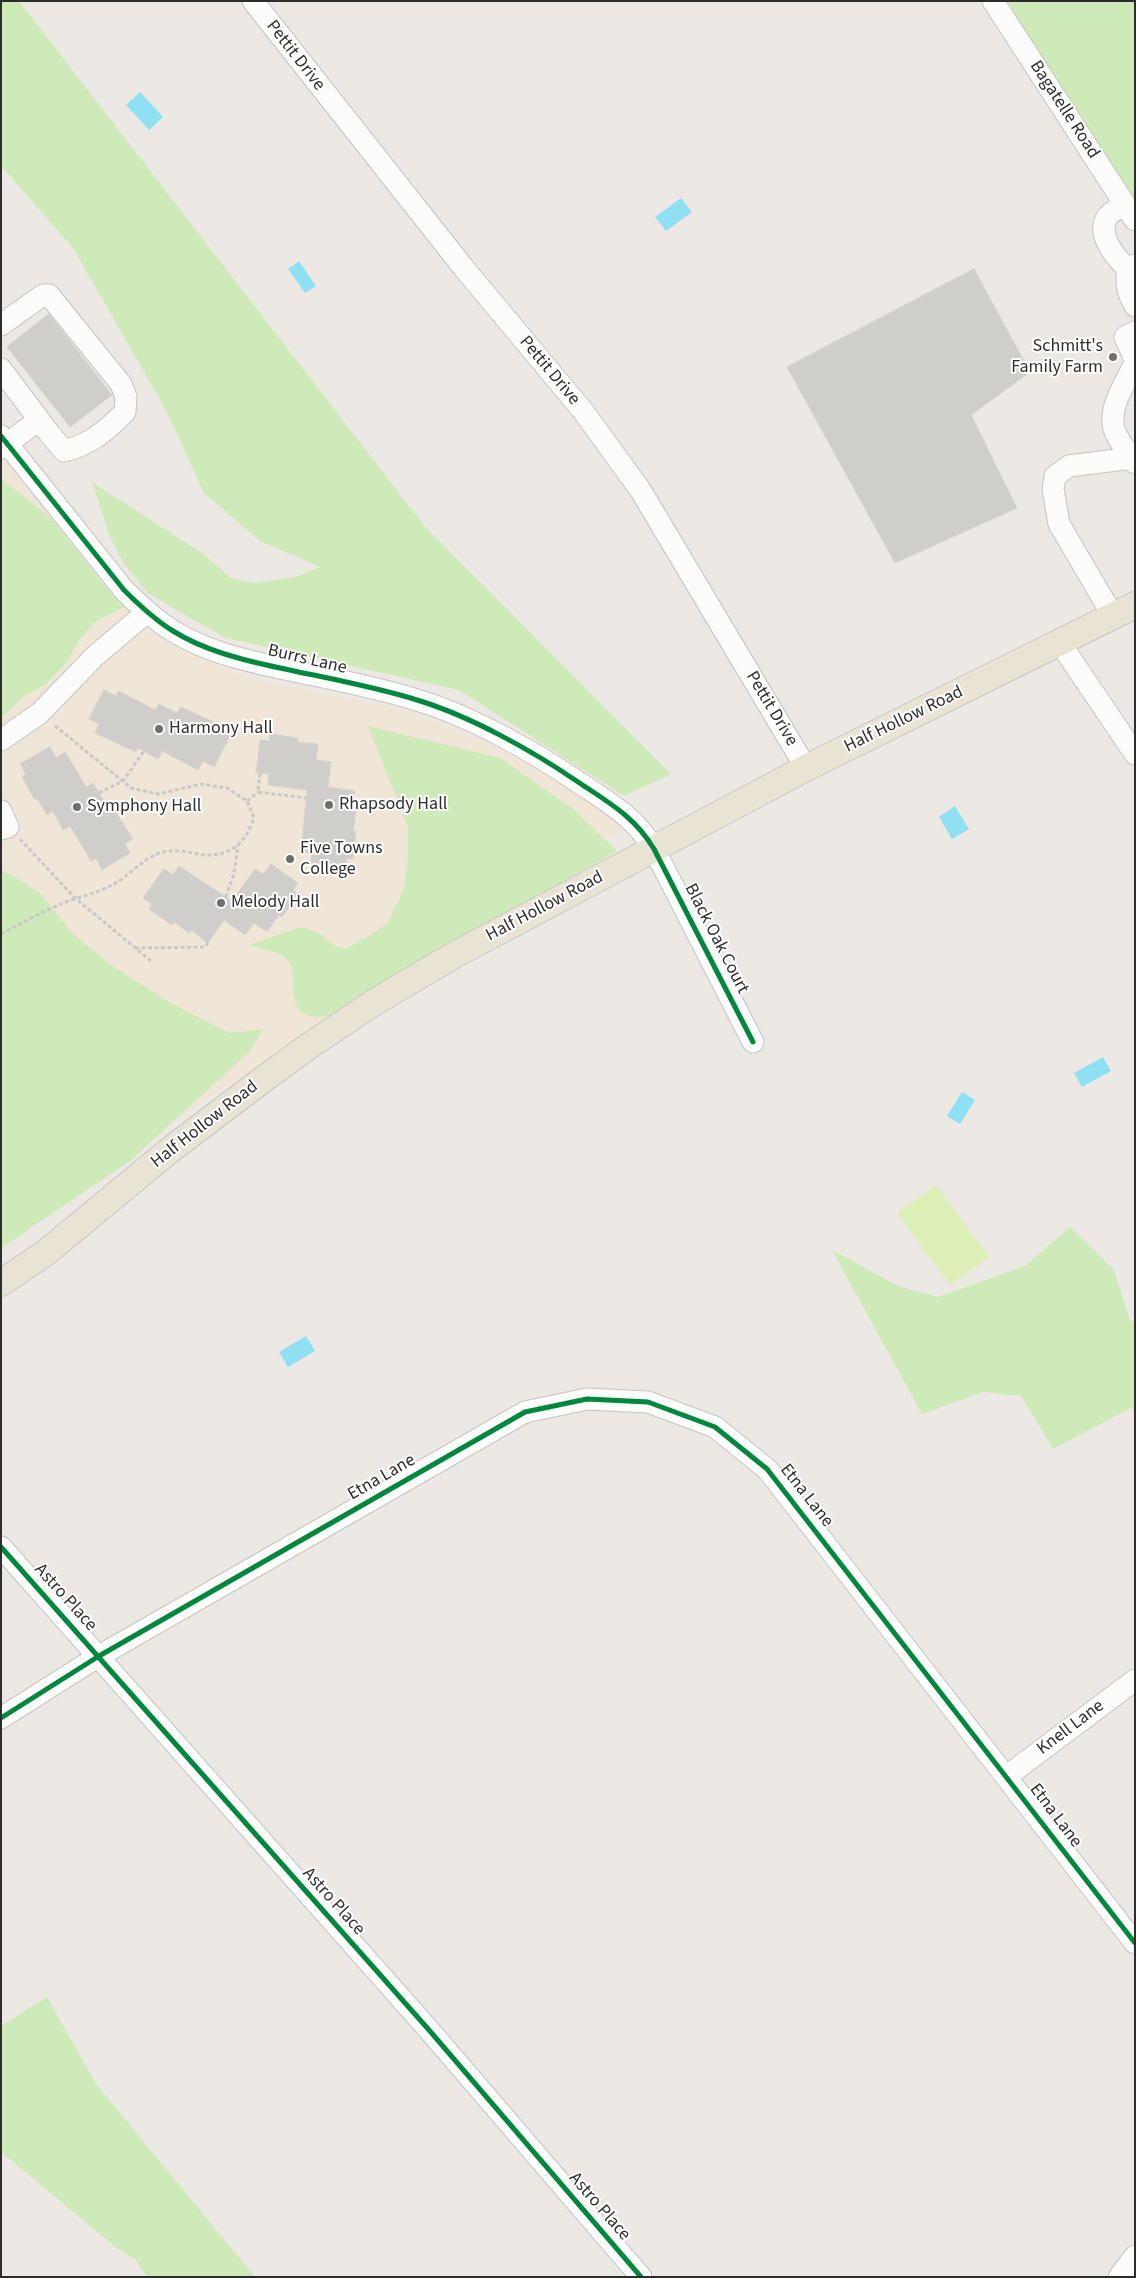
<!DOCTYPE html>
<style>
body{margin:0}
#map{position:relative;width:1136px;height:2278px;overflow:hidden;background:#ece8e3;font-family:"Source Sans 3",sans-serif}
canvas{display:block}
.frame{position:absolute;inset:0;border:2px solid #2d2d2d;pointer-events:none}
</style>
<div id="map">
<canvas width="1136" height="2278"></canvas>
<div class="frame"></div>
</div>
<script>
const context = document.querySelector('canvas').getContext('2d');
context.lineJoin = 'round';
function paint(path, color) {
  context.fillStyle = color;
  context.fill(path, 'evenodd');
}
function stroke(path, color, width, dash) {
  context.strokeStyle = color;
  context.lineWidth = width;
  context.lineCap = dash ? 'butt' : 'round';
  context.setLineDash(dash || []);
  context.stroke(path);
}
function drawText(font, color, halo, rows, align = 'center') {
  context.font = font + ' "Source Sans 3",sans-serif';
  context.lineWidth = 4;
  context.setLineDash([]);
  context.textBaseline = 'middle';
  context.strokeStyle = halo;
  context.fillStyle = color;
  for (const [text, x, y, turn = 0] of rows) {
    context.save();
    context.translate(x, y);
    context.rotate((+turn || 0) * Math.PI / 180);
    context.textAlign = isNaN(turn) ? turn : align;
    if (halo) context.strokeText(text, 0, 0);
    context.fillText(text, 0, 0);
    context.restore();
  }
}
paint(new Path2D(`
 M1,456L113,596L167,642L244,677L405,710L482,740L554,778L628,827L1,1232Z`), '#f0e6d7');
paint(new Path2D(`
 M1,1H19L426,528L671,774L624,796L459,690L226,638L188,617L148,593L124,564L110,537L92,482L205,555L231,578L253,583L296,577L320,567L260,541L204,493L167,412L73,248L1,166Z
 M1008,1H1135V209L1101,167Z
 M1,479L49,516L113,596L126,607L120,609L96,621L80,639L65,665L45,685L24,696L1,718Z
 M368,726L500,758L572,808L617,851L484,926L340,1013C333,1014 324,1017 317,1017C280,1015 302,969 286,958C277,951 260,949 249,945L300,927L316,931L335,946L345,949L366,938L388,923L404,888L408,859V826Z
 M1,871L8,873L39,892L72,933L111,965L171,1003L229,1033L263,1029L250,1051L130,1161L1,1248Z
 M1070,1227L1114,1270L1130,1321H1135V1411L1131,1408L1053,1449L1021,1396L983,1392L922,1414L832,1250L898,1286L938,1297L1025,1266Z
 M47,1997L96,2084L255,2277H147L135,2259L118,2249L1,2152V2026Z`), '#cfeab9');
paint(new Path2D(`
 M936,1185L989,1257L950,1285L897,1213Z`), '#dcefb6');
paint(new Path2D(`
 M140,92L163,117L149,130L126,105Z
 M681,198L692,212L666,231L655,217Z
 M299,261L316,286L305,293L288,269Z
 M955,806L969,829L952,839L939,817Z
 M1103,1057L1111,1071L1082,1087L1074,1073Z
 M962,1092L975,1100L960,1124L947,1116Z
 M306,1336L315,1351L288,1367L279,1352Z`), '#90e0f4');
const building = new Path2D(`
 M974,269L1030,372L971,415L1017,508L895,563L787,367Z
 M49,314L112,395L70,427L7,347Z
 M104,690L116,696L119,691L155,710L159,704L177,713L181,707L222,726L220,731L230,736L214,767L203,761L198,770L162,751L158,759L138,748L136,752L95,733L99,724L89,719Z
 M270,734L298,738L297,742L318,744L316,760L331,762L328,787L355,791L352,811L356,812L353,831H356L353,859L347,858L346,869L310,865L312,854L301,852L307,790L268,785L269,774L256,773L260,740L269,741Z
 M50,747L56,758L65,752L86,787L93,783L105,803L108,800L133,839L125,844L130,853L102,870L96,858L91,861L70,826L63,830L53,811L47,815L37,798L35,800L22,777L26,774L20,764Z
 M271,864L298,883L293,890L298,894L282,917L279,915L267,932L254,923L245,935L224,920L208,943L191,930L189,933L174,922L172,925L149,909L152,904L143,898L164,869L173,875L179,866L232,901L255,869L263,874Z`);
paint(building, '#d0ceca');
stroke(building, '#d7d4cf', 1);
const minor = new Path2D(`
 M253,1L463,267L583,411L641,491L806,768
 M993,1L1135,220
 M1125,205C1120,208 1112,211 1108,216C1095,234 1116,258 1128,269
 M1135,265L1128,269C1125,284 1128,293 1135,306
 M1,325L43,295H49L121,384L126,397L125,412C107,430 90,445 64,451L49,433L1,369
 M1135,332L1125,337L1135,360
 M1135,363C1126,382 1108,407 1114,429C1118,441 1128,453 1135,463
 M1,436L124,590C139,605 155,620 173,631C205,651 243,660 280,668C326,678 372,686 417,700C470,716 533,751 578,782C608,802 635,817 654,849L753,1042
 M1,448L39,420
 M1113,616L1059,524L1053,489L1055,476L1069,466L1132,458
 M1060,643L1135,754
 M1,740L40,713L95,656L147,612
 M1,811L8,827L1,829
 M1,1547L429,2030L641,2277
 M1,1718L99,1656L525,1412L587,1399L648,1402L715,1427L767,1469L1135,1943
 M1007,1776L1135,1680
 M1119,2277L1135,2256`);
const major = new Path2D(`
 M1,1283L44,1254L170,1150L257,1084L309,1046L373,1003L456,954L806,768L1135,605`);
stroke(minor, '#c5c4c4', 23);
stroke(major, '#c6c5c3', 28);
stroke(new Path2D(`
 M260,773L258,792L306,798
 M99,793L123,781L144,751
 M247,801L258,792
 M20,839L75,898L151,961
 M226,897L234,873L238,845
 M1,934C20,924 39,913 59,905C76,897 96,894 112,885C130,876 143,857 163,852C187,846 205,863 230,850C243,844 249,831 254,818L247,801L227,788L201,784L158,794L131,788L54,725
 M135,948L205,947L208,943`), '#c8c8c8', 3, [4, 2.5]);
stroke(minor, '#fcfcfb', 21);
stroke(major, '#e9e3d4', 26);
stroke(new Path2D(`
 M1,436L124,590C139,605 155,620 173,631C205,651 243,660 280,668C326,678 372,686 417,700C470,716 533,751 578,782C608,802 635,817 654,849L753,1042
 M1,1547L429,2030L641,2277
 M1,1718L99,1656L525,1412L587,1399L648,1402L715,1427L767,1469L1135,1943`), '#00873e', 5);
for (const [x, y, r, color] of [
 [1113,357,5,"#706e6d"],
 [159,729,5,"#706e6d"],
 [329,805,5,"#706e6d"],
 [77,807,5,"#706e6d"],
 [290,859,5,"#706e6d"],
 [221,903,5,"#706e6d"]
]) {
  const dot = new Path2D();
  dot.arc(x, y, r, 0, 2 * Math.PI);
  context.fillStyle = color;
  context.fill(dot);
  stroke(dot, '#fff', 2);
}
drawText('18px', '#2d2d2d', '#fff', [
 ["Pettit Drive",295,56,52],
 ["Bagatelle Road",1064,110,57],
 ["Pettit Drive",549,371,50],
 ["Burrs Lane",307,660,13],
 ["Pettit Drive",771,709,59],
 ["Half Hollow Road",904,720,-26],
 ["Half Hollow Road",545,907,-28],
 ["Black Oak Court",716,939,63],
 ["Half Hollow Road",205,1125,-38],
 ["Etna Lane",382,1478,-30],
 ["Etna Lane",806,1496,52],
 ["Astro Place",65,1598,48],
 ["Knell Lane",1071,1728,-37],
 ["Etna Lane",1055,1816,53],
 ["Astro Place",333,1902,48],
 ["Astro Place",599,2207,49]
]);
drawText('18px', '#2d2d2d', '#fff', [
 ["Schmitt's",1103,347,"right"],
 ["Family Farm",1103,368,"right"],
 ["Harmony Hall",169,729],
 ["Rhapsody Hall",339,805],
 ["Symphony Hall",87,807],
 ["Five Towns",300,849],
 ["College",300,870],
 ["Melody Hall",231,903]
], 'left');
</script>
